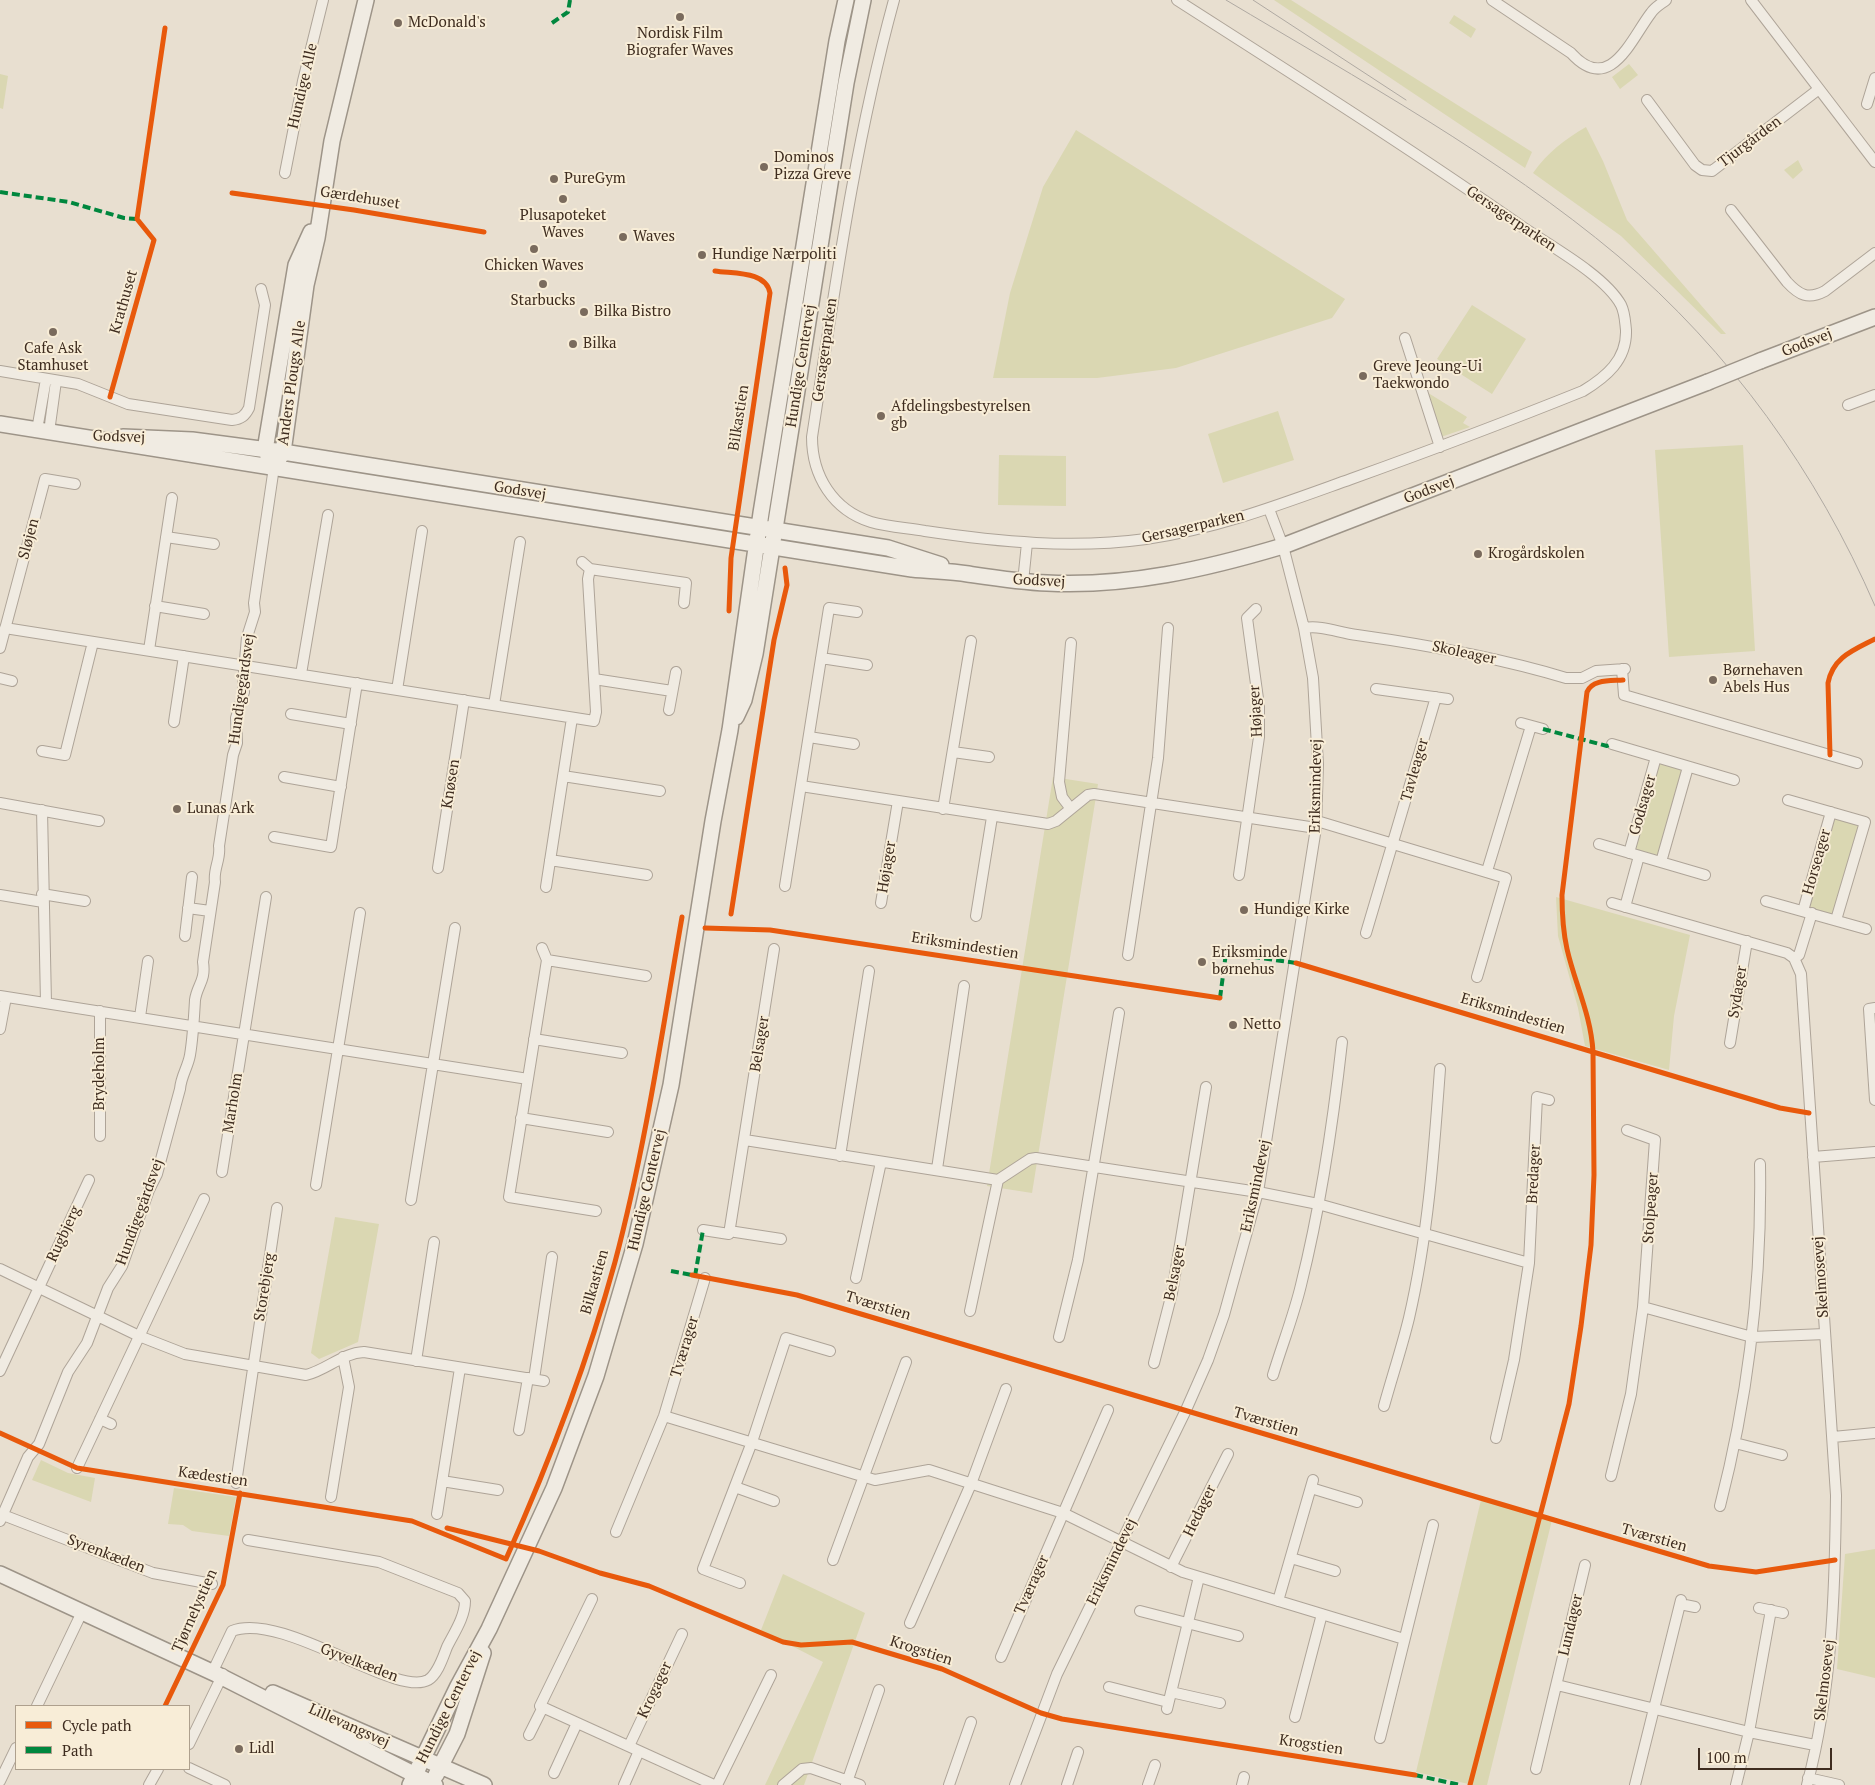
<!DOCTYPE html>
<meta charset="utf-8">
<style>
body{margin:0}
#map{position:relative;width:1875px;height:1785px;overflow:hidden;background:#e8dfd0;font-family:"PT Serif",serif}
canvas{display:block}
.legend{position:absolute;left:15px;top:1705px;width:175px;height:65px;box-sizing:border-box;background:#f8edd7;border:1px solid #aea08d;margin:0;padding:6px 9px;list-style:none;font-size:15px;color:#3e2c1f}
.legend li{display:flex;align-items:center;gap:10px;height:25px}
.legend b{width:25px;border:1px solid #aea08d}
.scale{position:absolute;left:1698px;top:1748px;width:134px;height:22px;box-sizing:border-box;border:2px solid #3e2c1f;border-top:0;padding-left:6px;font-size:15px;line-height:18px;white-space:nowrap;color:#3e2c1f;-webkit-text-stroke:4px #f8edd7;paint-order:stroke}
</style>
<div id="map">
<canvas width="1875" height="1785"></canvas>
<ul class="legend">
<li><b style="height:6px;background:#e8590c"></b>Cycle path</li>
<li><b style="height:6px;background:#00873e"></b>Path</li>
</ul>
<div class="scale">100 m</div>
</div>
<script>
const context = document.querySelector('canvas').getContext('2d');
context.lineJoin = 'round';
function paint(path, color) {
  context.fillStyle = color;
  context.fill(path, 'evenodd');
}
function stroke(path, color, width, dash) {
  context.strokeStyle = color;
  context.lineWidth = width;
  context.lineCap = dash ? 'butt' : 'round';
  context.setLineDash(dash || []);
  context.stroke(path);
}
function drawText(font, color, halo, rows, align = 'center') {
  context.font = font + ' "PT Serif",serif';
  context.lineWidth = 4;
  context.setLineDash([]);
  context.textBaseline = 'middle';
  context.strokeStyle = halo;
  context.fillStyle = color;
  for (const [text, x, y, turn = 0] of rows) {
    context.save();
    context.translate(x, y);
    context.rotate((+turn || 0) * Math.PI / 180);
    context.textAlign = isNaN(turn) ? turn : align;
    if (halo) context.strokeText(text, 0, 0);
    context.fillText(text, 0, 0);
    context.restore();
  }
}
paint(new Path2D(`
 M1274,0H1291L1532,152L1525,168Z
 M1454,15L1476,29L1471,38L1449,23Z
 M1629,64L1638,75L1620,89L1612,77Z
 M0,74L8,76L3,109L0,108Z
 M1586,127L1603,161L1627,220L1726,334H1721L1621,236L1533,173C1548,152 1564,140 1586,127Z
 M1076,130L1345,299L1332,318L1176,368L1097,378H993L1010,293L1043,187Z
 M1798,160L1803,170L1793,179L1784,170Z
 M1472,305L1526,339L1492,394L1437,359Z
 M1425,391L1467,417L1463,423L1470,427L1441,437Z
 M1278,411L1294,460L1223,483L1208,434Z
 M1743,445L1755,651L1669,657L1655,450Z
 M999,455L1066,456V506L998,505Z
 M1664,763L1679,767L1683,772L1659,853L1655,856L1638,851L1634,846L1658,764Z
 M1053,777L1098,784L1032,1193L987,1186Z
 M1836,818L1857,824L1859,829L1835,914L1832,915L1809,909L1808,907L1833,819Z
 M1556,897L1690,935L1674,1016L1669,1070L1585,1046L1578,1008L1558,936Z
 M335,1217L379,1224L358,1342L319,1359L311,1353Z
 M41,1460L68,1473L95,1478L91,1502L32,1480Z
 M174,1488L236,1497L229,1536L192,1531L183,1525L168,1524Z
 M1481,1500L1552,1520L1487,1785H1473L1416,1772Z
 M1875,1549V1678L1837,1669L1845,1554Z
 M783,1574L865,1613L804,1785H765L823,1662L761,1630Z`), '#dad7b2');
const street = new Path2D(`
 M894,0C854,146 835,288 812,437C812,476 833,510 871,522C888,527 908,528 925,531C999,542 1073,549 1146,539C1217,529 1284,503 1351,479C1429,451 1506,422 1583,391C1606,377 1627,360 1626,330C1625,322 1625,313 1621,305C1605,276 1552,247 1524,228C1411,149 1294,75 1177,0
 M1492,0L1571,53C1610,96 1631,39 1651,13C1655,7 1661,4 1666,0
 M1751,0L1875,162
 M1647,100L1695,165L1702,170L1712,171L1819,89
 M1867,104L1875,78
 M285,173L303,81L323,0
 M1731,210L1787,282C1799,295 1808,300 1825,291L1875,253
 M1405,338L1440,447
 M0,371L78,384L128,404L232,420C241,419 245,416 249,408L265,305L261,289
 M1848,405L1875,395
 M37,430L46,379
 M49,432L56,381
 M166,537L214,544
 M582,562L590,569
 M1023,582L1027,543
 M155,606L204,614
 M5,628L594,721L596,712L588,579L590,569L686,583L684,603
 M1304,628C1323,625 1339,633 1357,635C1428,645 1497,657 1566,678H1582L1596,671L1625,669
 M1071,643L1059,782L1062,797L1071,809
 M0,648L45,479L75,484
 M149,650L172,498
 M821,658L867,665
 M1622,669L1624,695L1857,763
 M301,674L328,515
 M0,678L12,681
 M594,679L672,691
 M1376,689L1448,699
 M397,690L422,531
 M494,705L520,542
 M669,710L676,672
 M291,714L351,724
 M174,722L184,656
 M1521,723L1543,729
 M809,737L854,744
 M1612,744L1734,780
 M42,751L65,755L93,642
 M953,752L989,757
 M563,776L660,791
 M284,777L341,787
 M801,786L1048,824L1056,821L1088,795L1094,794L1316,828
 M1788,800L1865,822L1836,920
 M0,803L99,821
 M943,809L971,641
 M42,810L46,1003
 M1317,821L1506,878L1477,977
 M274,837L331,847L357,683
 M1599,844L1705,875
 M1629,853L1656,757
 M550,860L647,875
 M1661,862L1688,767
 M438,868L464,700
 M1487,871L1531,726
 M1239,875L1259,737V706L1247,618L1256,609
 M785,886L829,608L857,612
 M546,887L572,718
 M42,894L85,901
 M0,895L43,902
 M1766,901L1866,929
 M881,903L898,801
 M1612,903L1787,953L1794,958L1801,974L1836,1495C1835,1592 1832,1691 1807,1785
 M1625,907L1639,856
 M188,908L210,911
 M1803,911L1831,812
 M976,916L992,817
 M1366,933L1436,697
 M185,936L192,877
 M542,948L547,960
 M1128,955L1158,758L1168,628
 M1794,958L1799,955L1812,913
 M0,996L528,1079
 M1875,1008L1869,1009L1875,1100
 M140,1017L148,961
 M0,1029L6,997
 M534,1039L622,1053
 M1730,1043L1747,941
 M521,1118L608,1132
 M100,1136V1011
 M745,1140L998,1180L1030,1159L1036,1158L1258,1192L1318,1204L1529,1263
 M840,1156L869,971
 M1813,1157L1875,1152
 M937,1169L964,986
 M222,1172L266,897
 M316,1185L360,913
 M411,1200L455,928
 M596,1211L509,1197L547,960L646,976
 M703,1230L729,1234L774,949
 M729,1231L781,1239
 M0,1269L139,1336L185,1354L306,1375C327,1370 342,1353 364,1352L544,1381
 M856,1278L881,1162
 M1643,1307L1752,1337L1825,1334
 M970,1311L998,1180
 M1059,1337L1078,1260L1119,1013
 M416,1361L434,1242
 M1154,1363L1172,1293L1206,1087
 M0,1371L89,1180
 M1273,1375C1282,1345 1294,1315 1301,1285C1321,1205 1333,1123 1342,1042
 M534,1379L552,1257
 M1384,1406C1392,1377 1402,1347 1409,1318C1428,1236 1434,1152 1440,1069
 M664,1416L875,1480L929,1470L1063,1513L1183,1572L1404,1639
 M100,1419L111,1424
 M519,1430L528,1378
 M1833,1437L1875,1433
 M1496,1438L1514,1360L1529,1263L1537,1097L1549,1100
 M1735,1443L1782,1455
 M77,1468L204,1199
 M1611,1476L1631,1394L1643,1307L1655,1140L1627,1130
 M442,1481L498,1490
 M236,1483L277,1208
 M735,1487L774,1501
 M1311,1488L1357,1502
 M331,1497L349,1387L343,1357
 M1720,1506C1749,1394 1762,1280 1760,1164
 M437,1514L460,1368
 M3,1515L153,1573L212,1584
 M0,1521L28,1457L39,1444L68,1372L87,1343L108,1288L122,1266L149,1190L157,1174L180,1089C181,1076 188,1067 190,1055C193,1037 194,1018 195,1000C197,985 206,981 203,962L215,882C213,869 221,859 219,846L233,755L237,743L236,718L244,692L243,683L247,637L255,612L254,603L274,467
 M616,1532L664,1416L705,1278
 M1291,1558L1335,1571
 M833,1560L906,1362
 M1171,1567L1228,1454
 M740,1583L703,1569L752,1442L786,1338L830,1351
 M592,1599L540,1706L714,1785
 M1278,1601L1313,1480
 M1680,1604L1695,1607
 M1759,1608L1783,1613
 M1140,1611L1238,1636
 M910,1623L971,1484L1006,1389
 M1001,1657L1108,1410
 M212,1673L232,1631C283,1611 396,1698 428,1680C438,1674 443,1657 447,1647C454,1633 465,1617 465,1601L458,1593L379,1562L248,1540
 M1557,1685L1749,1732L1815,1745
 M1109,1687L1168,1702
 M1171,1692L1220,1703
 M37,1706L82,1612
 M1167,1709L1199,1577
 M1295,1717L1322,1614
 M529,1735L543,1707
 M1380,1738L1433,1525
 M189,1744L223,1674
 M629,1746L682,1634
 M189,1768L225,1785
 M1536,1769L1585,1565
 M554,1773L577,1723
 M1808,1778L1839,1785
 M0,1781L16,1748
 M149,1785L158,1769
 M624,1785L639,1751
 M717,1785L771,1675
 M783,1785L802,1769L811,1768L860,1785
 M846,1785L879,1690
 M949,1785L971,1722
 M1015,1785L1057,1674L1186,1410L1208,1360L1224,1315L1258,1192L1316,828L1318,764L1313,678L1304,628L1283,546L1269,509
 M1067,1785L1078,1752
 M1148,1785L1155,1765
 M1242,1785L1244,1777
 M1635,1785L1681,1600
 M1736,1785L1749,1732L1771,1610`);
const secondary = new Path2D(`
 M1760,361L1875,317
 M0,424L912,569C930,571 950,571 968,574C995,578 1021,582 1047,583C1128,587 1206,569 1283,546L1708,382
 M123,437L192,440L283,452L888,548L941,565
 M269,457L265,450L296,265L311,232
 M279,459L283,452L306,285L317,238L332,141L366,0
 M736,717L744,700L755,654L846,83L863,0
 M0,1574L216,1674L435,1785
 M273,1693L484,1785
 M436,1775L457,1734L483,1653
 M410,1785L458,1686L489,1629L554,1488L596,1376L635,1244L671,1085L713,821L730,730L761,513L837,41L846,0`);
stroke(street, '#aea498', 12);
stroke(secondary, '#9d9488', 18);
stroke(street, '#f0ebe2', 10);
stroke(secondary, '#f0ebe2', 15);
stroke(new Path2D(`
 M1226,0C1358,79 1500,157 1618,256C1730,351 1817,472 1875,606
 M1253,0L1406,100`), '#afa9a2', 1);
const secondaryBridge = new Path2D(`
 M1708,382L1760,361`);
stroke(secondaryBridge, '#9d9488', 18, []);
stroke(secondaryBridge, '#f0ebe2', 15);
stroke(new Path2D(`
 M552,23L568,12L570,0
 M0,192L69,202L124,218L137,219L138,214
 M1543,729L1607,746L1612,744
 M1220,998L1226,953L1296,963
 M671,1271L692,1275
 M695,1276L703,1230
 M1415,1775L1460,1785`), '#00873e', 4, [8, 4]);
stroke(new Path2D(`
 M232,193L354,210L484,232
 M715,271C734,274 766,271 770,293L731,558L729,611
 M110,397L154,240L137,219L165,28
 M1830,755L1828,683C1833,657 1854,650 1875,639
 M731,914L774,640L787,585L785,568
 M705,928L770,930L1220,998
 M1296,963L1780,1108L1809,1113
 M692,1275L797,1295L1709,1566L1756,1572L1835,1560
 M0,1433L77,1468L412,1521L506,1559C549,1463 587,1364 615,1262C645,1149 662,1033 682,917
 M447,1528L539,1551L600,1573L649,1586L783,1642L801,1645L852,1642L942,1669L1041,1713L1062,1719L1415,1775
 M165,1706L223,1585L240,1493
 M1470,1785L1569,1404L1581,1326L1591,1245L1594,1175L1593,1052C1591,1015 1575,984 1567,949C1563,931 1562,913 1562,895L1587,692C1592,679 1611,681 1623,680`), '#e8590c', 5);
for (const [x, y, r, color] of [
 [680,17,5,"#7a6b5d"],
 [398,23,5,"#7a6b5d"],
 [764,167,5,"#7a6b5d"],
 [554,179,5,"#7a6b5d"],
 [563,199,5,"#7a6b5d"],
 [623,237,5,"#7a6b5d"],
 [534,249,5,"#7a6b5d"],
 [702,255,5,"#7a6b5d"],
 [543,284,5,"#7a6b5d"],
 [584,312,5,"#7a6b5d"],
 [53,332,5,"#7a6b5d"],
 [573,344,5,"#7a6b5d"],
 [1363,376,5,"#7a6b5d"],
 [881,416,5,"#7a6b5d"],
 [1478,554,5,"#7a6b5d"],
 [1713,680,5,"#7a6b5d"],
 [177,809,5,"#7a6b5d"],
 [1244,910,5,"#7a6b5d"],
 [1202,962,5,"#7a6b5d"],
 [1233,1025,5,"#7a6b5d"],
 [239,1749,5,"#7a6b5d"]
]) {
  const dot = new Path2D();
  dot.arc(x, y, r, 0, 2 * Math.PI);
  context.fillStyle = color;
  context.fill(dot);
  stroke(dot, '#f8edd7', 2);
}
drawText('15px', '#3e2c1f', '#f8edd7', [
 ["McDonald's",408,23],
 ["Nordisk Film",680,34,"center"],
 ["Biografer Waves",680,51,"center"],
 ["Dominos",774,158],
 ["Pizza Greve",774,175],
 ["PureGym",564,179],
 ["Plusapoteket",563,216,"center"],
 ["Waves",563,233,"center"],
 ["Waves",633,237],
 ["Hundige Nærpoliti",712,255],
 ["Chicken Waves",534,266,"center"],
 ["Starbucks",543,301,"center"],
 ["Bilka Bistro",594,312],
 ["Bilka",583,344],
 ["Cafe Ask",53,349,"center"],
 ["Stamhuset",53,366,"center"],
 ["Greve Jeoung-Ui",1373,367],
 ["Taekwondo",1373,384],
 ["Afdelingsbestyrelsen",891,407],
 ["gb",891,424],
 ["Krogårdskolen",1488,554],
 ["Børnehaven",1723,671],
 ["Abels Hus",1723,688],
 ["Lunas Ark",187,809],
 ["Hundige Kirke",1254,910],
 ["Eriksminde",1212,953],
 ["børnehus",1212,970],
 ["Netto",1243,1025],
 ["Lidl",249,1749]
], 'left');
drawText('15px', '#3e2c1f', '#f8edd7', [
 ["Hundige Alle",303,86,-77],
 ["Tjurgården",1750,142,-37],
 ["Gærdehuset",360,198,9],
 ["Gersagerparken",1511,219,34],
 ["Krathuset",124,302,-74],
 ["Godsvej",1807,343,-21],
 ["Gersagerparken",825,350,-82],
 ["Hundige Centervej",801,366,-81],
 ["Anders Plougs Alle",292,383,-82],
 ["Bilkastien",739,418,-81],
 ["Godsvej",119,437,2],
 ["Godsvej",1429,490,-21],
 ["Godsvej",520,491,9],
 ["Gersagerparken",1193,527,-13],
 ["Sløjen",29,539,-75],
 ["Godsvej",1039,581,3],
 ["Skoleager",1464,653,12],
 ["Hundigegårdsvej",242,689,-82],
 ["Højager",1256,711,-93],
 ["Tavleager",1415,770,-74],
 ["Knøsen",451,784,-81],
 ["Eriksmindevej",1316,786,-89],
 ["Godsager",1643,805,-74],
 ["Horseager",1817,862,-74],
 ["Højager",887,867,-81],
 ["Eriksmindestien",965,946,9],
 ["Sydager",1738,992,-81],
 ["Eriksmindestien",1513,1014,17],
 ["Belsager",760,1044,-81],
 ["Brydeholm",100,1074,-90],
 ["Marholm",233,1103,-81],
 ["Bredager",1534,1174,-87],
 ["Eriksmindevej",1256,1186,-78],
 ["Hundige Centervej",647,1190,-77],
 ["Stolpeager",1651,1208,-86],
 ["Hundigegårdsvej",140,1212,-70],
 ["Rugbjerg",64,1234,-65],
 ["Belsager",1175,1273,-79],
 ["Skelmosevej",1821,1277,-94],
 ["Bilkastien",595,1282,-74],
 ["Storebjerg",265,1287,-81],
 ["Tværstien",878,1306,17],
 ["Tværager",685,1347,-73],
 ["Tværstien",1266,1422,17],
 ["Kædestien",213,1477,8],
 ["Hedager",1200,1511,-64],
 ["Tværstien",1654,1538,16],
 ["Syrenkæden",106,1554,21],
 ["Eriksmindevej",1112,1562,-64],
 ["Tværager",1032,1585,-66],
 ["Tjørnelystien",195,1611,-66],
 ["Lundager",1571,1625,-77],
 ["Krogstien",921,1651,18],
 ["Gyvelkæden",359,1663,21],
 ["Skelmosevej",1825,1680,-83],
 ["Krogager",655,1690,-65],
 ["Hundige Centervej",449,1707,-63],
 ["Lillevangsvej",349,1726,24],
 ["Krogstien",1311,1745,9]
]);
</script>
